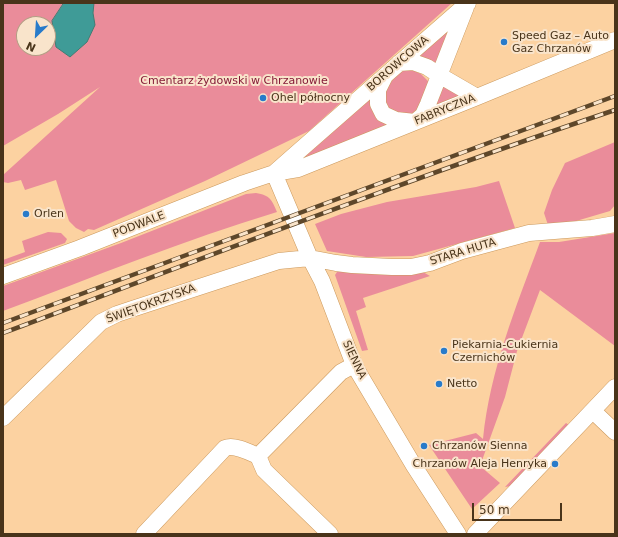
<!DOCTYPE html>
<meta charset="utf-8">
<style>
body{margin:0}
#map{position:relative;width:618px;height:537px;overflow:hidden;background:#fcd2a1;font-family:"DejaVu Sans",sans-serif}
canvas{display:block}
.frame{position:absolute;inset:0;border:4px solid #49341a;pointer-events:none}
.north{position:absolute;left:16px;top:16px;width:40px;height:40px;box-sizing:border-box;background:#f9e4cb;border:1px solid #b39e84;border-radius:50%;rotate:205deg;font-size:11px;font-weight:700;line-height:16px;text-align:center;color:#49341a}
.north::after{content:'';display:block;margin:auto;width:14px;height:18px;background:#287bca;clip-path:polygon(50% 0,100% 100%,50% 72%,0 100%)}
.scale{position:absolute;left:472px;top:503px;width:90px;height:18px;box-sizing:border-box;border:2px solid #49341a;border-top:0;padding-left:5px;font-size:12px;line-height:14px;white-space:nowrap;color:#49341a;-webkit-text-stroke:3px #f9e4cb;paint-order:stroke}
</style>
<div id="map">
<canvas width="618" height="537"></canvas>
<div class="frame"></div>
<div class="north">N</div>
<div class="scale">50 m</div>
</div>
<script>
const context = document.querySelector('canvas').getContext('2d');
context.lineJoin = 'round';
function paint(path, color) {
  context.fillStyle = color;
  context.fill(path, 'evenodd');
}
function stroke(path, color, width, dash) {
  context.strokeStyle = color;
  context.lineWidth = width;
  context.lineCap = dash ? 'butt' : 'round';
  context.setLineDash(dash || []);
  context.stroke(path);
}
function drawText(font, color, halo, rows, align = 'center') {
  context.font = font + ' "DejaVu Sans",sans-serif';
  context.lineWidth = 4;
  context.setLineDash([]);
  context.textBaseline = 'middle';
  context.strokeStyle = halo;
  context.fillStyle = color;
  for (const [text, x, y, turn = 0] of rows) {
    context.save();
    context.translate(x, y);
    context.rotate((+turn || 0) * Math.PI / 180);
    context.textAlign = isNaN(turn) ? turn : align;
    if (halo) context.strokeText(text, 0, 0);
    context.fillText(text, 0, 0);
    context.restore();
  }
}
paint(new Path2D(`
 M3,3H452L309,131L205,181L94,230L88,229L84,232L76,228L69,221L56,180L25,190L21,180L8,183L3,182V175L100,87L58,114L3,146ZM24,24H48V48H24Z
 M450,23L437,68L414,57Z
 M410,69L421,74L428,81L429,89L418,109L410,115L391,111L385,103V93L389,84L400,72Z
 M442,84L462,96L433,108Z
 M370,98L381,121L388,126L299,162Z
 M615,142V205L610,211L566,224L548,225L544,213L552,190L565,163Z
 M499,181L515,228L413,256L366,257L327,251L315,224L341,214L387,202L476,187Z
 M256,193C270,195 272,200 277,212C184,240 94,277 3,311V286L121,243L246,194Z
 M48,232L61,233L67,239L65,243L3,265V260L25,252L22,241Z
 M615,233V346L540,290L517,351L505,397L480,466L500,483L472,509L429,445L476,433L483,439C490,370 516,307 540,242H559Z
 M339,269L423,272L430,276L363,298L366,307L356,311L368,350L362,351L335,275Z
 M566,423L569,425L511,486L505,487Z`), '#ea8c9a');
const water = new Path2D(`
 M64,3H94L93,13L95,25L87,42L70,57L56,47L52,21Z`);
paint(water, '#3f9b97');
stroke(water, '#427c72', 1);
const minor = new Path2D(`
 M399,63L413,62L427,67L439,75L477,97
 M385,76L378,90V104L383,114L396,120L415,122L423,115L428,104L466,7
 M274,173L310,258L322,281L354,365L414,466L458,534
 M274,173L291,158L468,3
 M3,276L80,248L244,183L274,173L298,169L477,97L615,40
 M593,411L615,432
 M3,418L101,322L117,314L132,309L279,261L310,258L336,263L352,265L392,267H411L430,263L462,251L529,233L592,228L615,224
 M258,456L341,372L354,365
 M258,456L264,470L330,534
 M144,534L225,448C234,444 249,452 258,456
 M475,534L615,387`);
stroke(minor, '#cb995c', 17);
stroke(minor, '#fff', 16);
const rail = new Path2D(`
 M3,323L615,96
 M3,333C206,257 409,179 615,110`);
stroke(rail, '#5e472a', 4.5);
stroke(rail, '#f9e4cb', 3, [9]);
for (const [x, y, r, color] of [
 [504,42,4,"#287bca"],
 [263,98,4,"#287bca"],
 [26,214,4,"#287bca"],
 [444,351,4,"#287bca"],
 [439,384,4,"#287bca"],
 [424,446,4,"#287bca"],
 [555,464,4,"#287bca"]
]) {
  const dot = new Path2D();
  dot.arc(x, y, r, 0, 2 * Math.PI);
  context.fillStyle = color;
  context.fill(dot);
  stroke(dot, '#f9e4cb', 1.5);
}
drawText('11px', '#49341a', '#f9e4cb', [
 ["Speed Gaz – Auto",512,36],
 ["Gaz Chrzanów",512,49],
 ["Ohel północny",271,98],
 ["Orlen",34,214],
 ["Piekarnia-Cukiernia",452,345],
 ["Czernichów",452,358],
 ["Netto",447,384],
 ["Chrzanów Sienna",432,446],
 ["Chrzanów Aleja Henryka",547,464,"right"]
], 'left');
drawText('11px', '#49341a', '#f9e4cb', [
 ["BOROWCOWA",398,64,-41],
 ["FABRYCZNA",445,110,-22],
 ["PODWALE",139,225,-21],
 ["STARA HUTA",463,252,-17],
 ["ŚWIĘTOKRZYSKA",151,304,-20],
 ["SIENNA",354,360,65]
]);
drawText('11px', '#851b37', '#f9e4cb', [
 ["Cmentarz żydowski w Chrzanowie",234,81]
]);
</script>
